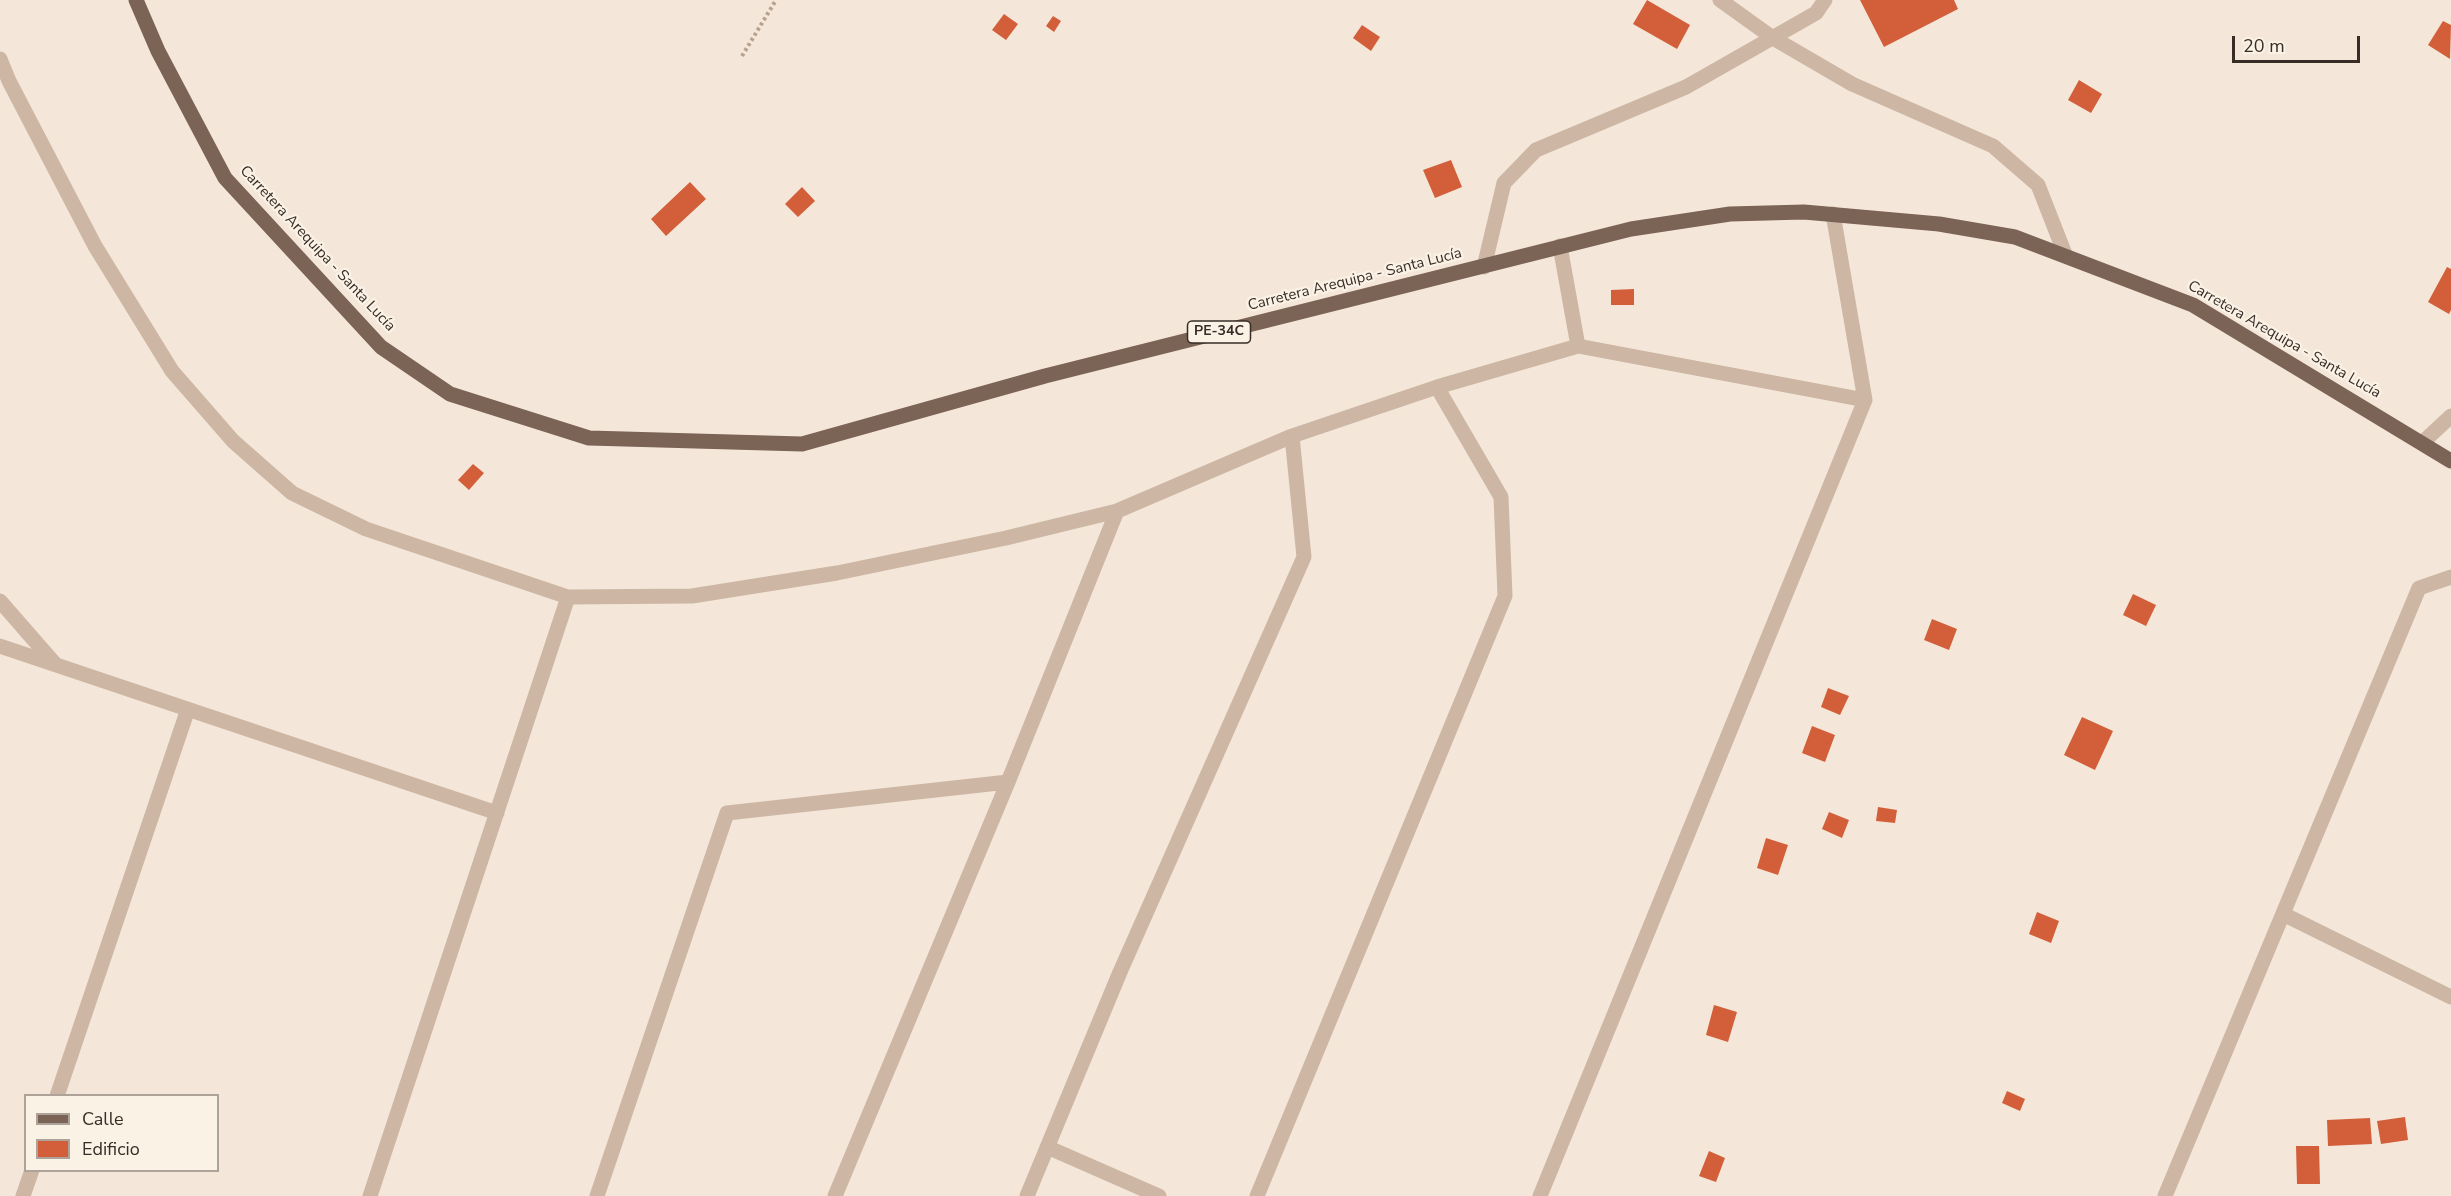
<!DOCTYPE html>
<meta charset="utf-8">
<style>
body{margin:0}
#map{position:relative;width:2451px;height:1196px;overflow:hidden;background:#f4e7d9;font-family:"Nunito Sans",sans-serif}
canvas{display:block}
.legend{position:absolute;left:24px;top:1094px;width:195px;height:78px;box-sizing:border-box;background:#fbf2e6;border:2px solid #ada399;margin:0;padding:8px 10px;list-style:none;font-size:18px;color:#382c26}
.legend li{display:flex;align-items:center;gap:12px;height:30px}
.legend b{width:30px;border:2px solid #ada399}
.scale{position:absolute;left:2232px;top:36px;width:128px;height:27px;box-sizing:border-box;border:3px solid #382c26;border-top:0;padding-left:8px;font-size:18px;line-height:21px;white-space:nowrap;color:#382c26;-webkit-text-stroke:4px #fbf2e6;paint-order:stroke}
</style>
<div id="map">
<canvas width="2451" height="1196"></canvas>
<ul class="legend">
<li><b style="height:8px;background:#7b6356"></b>Calle</li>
<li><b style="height:16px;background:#d25f39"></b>Edificio</li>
</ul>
<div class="scale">20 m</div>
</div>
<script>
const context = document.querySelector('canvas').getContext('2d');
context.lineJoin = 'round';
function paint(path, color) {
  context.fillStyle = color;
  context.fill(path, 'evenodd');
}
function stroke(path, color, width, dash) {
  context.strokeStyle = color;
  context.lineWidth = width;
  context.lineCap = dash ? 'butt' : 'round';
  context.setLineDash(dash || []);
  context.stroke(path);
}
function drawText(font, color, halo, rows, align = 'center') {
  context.font = font + ' "Nunito Sans",sans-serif';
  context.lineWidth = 4.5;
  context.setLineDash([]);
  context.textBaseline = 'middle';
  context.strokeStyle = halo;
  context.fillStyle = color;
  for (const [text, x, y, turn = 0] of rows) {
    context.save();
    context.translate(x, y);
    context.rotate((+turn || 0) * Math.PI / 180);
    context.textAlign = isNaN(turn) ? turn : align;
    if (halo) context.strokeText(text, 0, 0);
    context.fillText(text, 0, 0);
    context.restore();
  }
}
paint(new Path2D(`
 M1647,0L1690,25L1677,49L1633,24Z
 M1860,0H1954L1958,9L1884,47Z
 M1004,14L1018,24L1006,40L992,30Z
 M1053,16L1061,21L1054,32L1046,26Z
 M2443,21L2451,25L2450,59L2428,45Z
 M1362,25L1380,37L1371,51L1353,38Z
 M2079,80L2102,94L2091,113L2068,100Z
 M1451,160L1462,187L1435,198L1423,170Z
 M690,182L706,199L666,236L651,219Z
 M802,187L815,201L798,217L785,204Z
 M2447,267L2451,269V310L2449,314L2428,302Z
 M1634,289V305H1611V290Z
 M473,464L484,473L469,490L458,480Z
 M2133,594L2156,605L2146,626L2123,615Z
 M1932,619L1957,629L1949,650L1924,640Z
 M1828,688L1849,696L1840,715L1821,707Z
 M2082,717L2113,731L2095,770L2064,755Z
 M1812,726L1835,735L1825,762L1802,753Z
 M1878,807L1897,810L1895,823L1876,821Z
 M1829,812L1849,820L1842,838L1822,829Z
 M1766,838L1788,845L1778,875L1757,868Z
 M2037,912L2059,921L2051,943L2029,934Z
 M1714,1005L1737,1012L1728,1042L1706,1035Z
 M2007,1091L2025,1099L2020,1111L2002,1103Z
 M2405,1117L2408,1140L2381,1144L2377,1121Z
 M2370,1118L2372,1144L2328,1146L2327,1120Z
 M2296,1146H2319L2320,1184H2297Z
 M1709,1151L1725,1158L1716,1182L1699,1176Z`), '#d25f39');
stroke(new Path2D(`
 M742,56L776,0`), '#b9a18e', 4, [3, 3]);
stroke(new Path2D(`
 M1720,0L1773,38L1852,84L1993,146L2038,185L2065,254
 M0,59L9,81L95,246L172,371L233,441L292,493L366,529L568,597L692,596L837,573L1006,538L1117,511L1292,436L1437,387L1578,346L1865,400
 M1560,246L1578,346
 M1484,267L1504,183L1536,150L1686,87L1816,13L1825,0
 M2423,442L2451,416
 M0,601L55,664
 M0,646L497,813
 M2283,914L2451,997
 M57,1096L188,709
 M1047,1147L1159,1196
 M23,1196L32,1170
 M370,1196L568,597
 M597,1196L727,813L1008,782
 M835,1196L1008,782L1117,511
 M1027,1196L1120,972L1304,557L1292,436
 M1257,1196L1505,596L1501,497L1437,387
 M1540,1196L1865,400L1833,214
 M2165,1196L2419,588L2451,577`), '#cdb7a4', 15);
stroke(new Path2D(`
 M136,0L158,51L225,178L381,347L450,394L589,438L802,444L1045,376L1631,229L1730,214L1804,212L1939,224L2015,237L2193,305L2451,461`), '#7b6356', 15);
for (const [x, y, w] of [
 [1219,332,63]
]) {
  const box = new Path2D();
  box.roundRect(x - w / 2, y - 11, w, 22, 4.5);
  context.fillStyle = '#fbf2e6';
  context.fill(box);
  stroke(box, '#382c26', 1.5);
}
drawText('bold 14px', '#382c26', null, [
 ["PE-34C",1219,332]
]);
drawText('15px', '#382c26', '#fbf2e6', [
 ["Carretera Arequipa - Santa Lucía",317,249,47],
 ["Carretera Arequipa - Santa Lucía",1355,280,-14],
 ["Carretera Arequipa - Santa Lucía",2284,340,30]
]);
</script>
